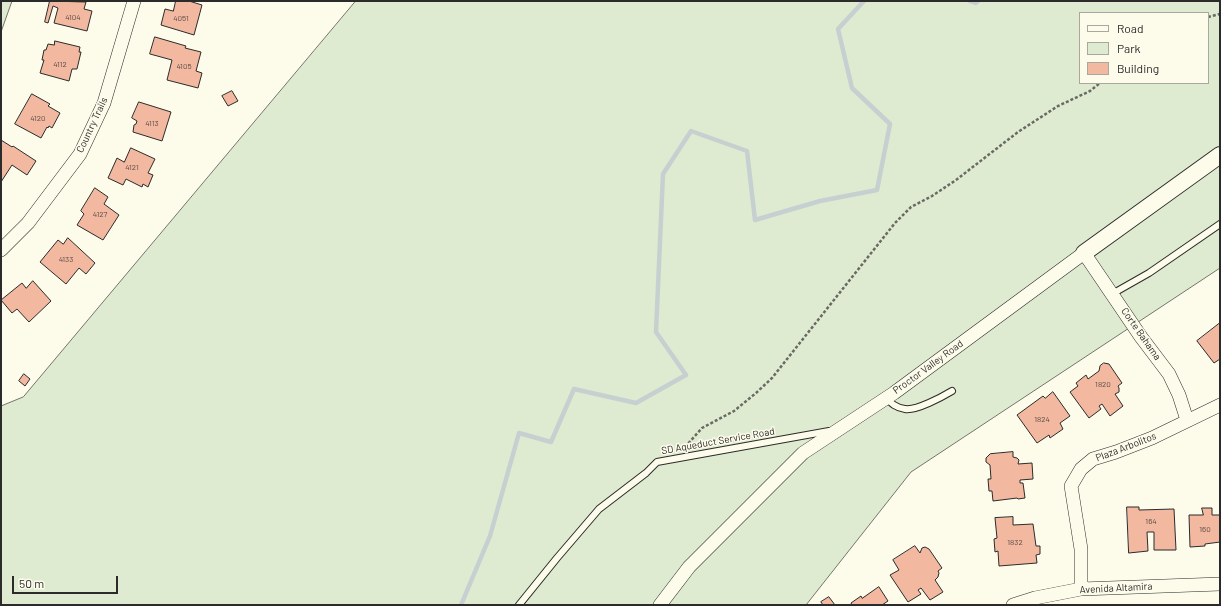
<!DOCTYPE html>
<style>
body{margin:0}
#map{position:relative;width:1221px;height:606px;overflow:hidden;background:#fdfbea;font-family:Barlow,sans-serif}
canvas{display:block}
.frame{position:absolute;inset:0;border:2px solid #2b2b2b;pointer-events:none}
.legend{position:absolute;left:1079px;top:12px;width:130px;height:72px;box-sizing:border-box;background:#fdfbea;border:1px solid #a9a89e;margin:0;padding:5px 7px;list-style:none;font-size:12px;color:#2b2b2b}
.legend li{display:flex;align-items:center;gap:8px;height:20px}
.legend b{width:20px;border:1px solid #a9a89e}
.scale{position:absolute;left:12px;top:576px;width:106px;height:18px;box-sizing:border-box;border:2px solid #2b2b2b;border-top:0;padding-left:5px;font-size:12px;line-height:14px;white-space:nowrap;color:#2b2b2b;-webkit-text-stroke:3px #fdfbea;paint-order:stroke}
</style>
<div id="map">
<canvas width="1221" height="606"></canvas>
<div class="frame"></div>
<ul class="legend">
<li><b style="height:5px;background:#fdfbea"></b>Road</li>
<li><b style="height:11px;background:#deebd1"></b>Park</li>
<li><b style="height:11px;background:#f2b8a0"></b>Building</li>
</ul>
<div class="scale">50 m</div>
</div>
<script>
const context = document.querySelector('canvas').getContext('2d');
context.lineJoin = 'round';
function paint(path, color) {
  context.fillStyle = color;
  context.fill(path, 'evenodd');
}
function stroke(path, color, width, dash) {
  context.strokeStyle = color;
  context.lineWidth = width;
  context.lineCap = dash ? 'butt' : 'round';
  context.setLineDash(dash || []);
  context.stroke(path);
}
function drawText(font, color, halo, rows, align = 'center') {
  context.font = font + ' Barlow,sans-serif';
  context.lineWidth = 3;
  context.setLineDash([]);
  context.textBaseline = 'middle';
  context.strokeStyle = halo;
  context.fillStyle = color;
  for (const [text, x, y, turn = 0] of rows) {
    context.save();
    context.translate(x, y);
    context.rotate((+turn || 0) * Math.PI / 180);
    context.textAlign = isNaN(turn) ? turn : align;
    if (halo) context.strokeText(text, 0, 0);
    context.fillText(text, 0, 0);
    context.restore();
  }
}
const green = new Path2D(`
 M1,1H12L1,32Z
 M356,1H1220V268L911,472L806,605H1V406L23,397ZM1080,13H1208V83H1080Z`);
paint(green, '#deebd1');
stroke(green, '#74746e', 1);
stroke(new Path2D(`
 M970,1L976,3L978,1
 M461,605L490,536L519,433L551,442L574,389L636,403L686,375L656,332L663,174L691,131L747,151L755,220L820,201L877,190L890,124L852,88L838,29L864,1`), '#c7d0d0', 4.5);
const building = new Path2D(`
 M50,1L86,2L84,9L92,11L87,31L54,23L58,8L53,6L48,23L45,22Z
 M176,1H189L202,5L194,35L161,25L165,9L173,11Z
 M155,37L186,46L185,48L201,52L196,71L202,73L198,88L167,80L172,60L150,54Z
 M55,41L80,47L79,52H81L77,69H72L69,81L40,73L44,60H42L44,50H46L48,44L54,45Z
 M232,91L238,101L228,106L222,96Z
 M32,94L50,104L48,106L60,113L52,128L49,126L48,128L47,127L41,138L15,124Z
 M139,102L171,112L162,141L133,132L134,125L136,124L137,121L132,118Z
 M1,140L12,147L13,146L36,161L27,175L12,165L1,182Z
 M131,148L155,159L148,173L153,175L148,187L143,184L142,187L126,179L123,185L108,178L117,158L124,162Z
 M95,188L108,197L104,204L119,215L103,240L77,225L84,214L81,211Z
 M68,238L95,263L86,274L79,268L66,284L40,262L58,240L63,244Z
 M33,281L51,301L29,322L17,309L12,313L1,300L22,283L26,288Z
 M1220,323V359L1214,363L1197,341Z
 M1104,363L1109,364L1122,383L1118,386L1119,388V392L1115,394L1123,406L1110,416L1102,404L1099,406L1101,409L1089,418L1070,392L1078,386L1076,383L1086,375L1088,379L1099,371L1100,366Z
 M24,374L30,379L25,386L19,381Z
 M1053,392L1070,416L1060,423L1063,429L1050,438L1049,435L1037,443L1017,415L1043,396L1045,398Z
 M1013,452V457L1017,458L1019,460L1018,464L1032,463L1033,479L1020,480V483H1023L1025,498L1018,499L1017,498L993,501L992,491H989L988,479H991L990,465L986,462V458L990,454Z
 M1127,507H1139V510L1174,509L1176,550H1154V532H1147L1148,551L1129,553Z
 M1202,508H1212V515H1220V542L1205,544V546L1190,547L1189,515H1203Z
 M1013,517V525L1033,524L1036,546H1040V554L1036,555L1037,563L999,566L998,551L995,552L994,539L997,538L995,518Z
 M915,546L920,553L922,548L925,547L929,549L942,568L938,571L939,573L938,577L935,580L943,592L930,600L921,588L918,590L921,594L908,602L890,575L899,570L893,560Z
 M879,587L888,601L882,605H852L851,603L861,596L862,598Z
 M829,597L835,605H823L821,602Z`);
paint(building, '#f2b8a0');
stroke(building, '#2b2b2b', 1);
const service = new Path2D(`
 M1112,294L1149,273L1220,224
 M886,398C891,403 896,408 905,409C916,411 942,397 952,391
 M519,605L557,558L599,509L646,473L657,462L829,431`);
const minor = new Path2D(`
 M1,250L28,223L80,154L104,103L134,1
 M1081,589V549L1071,486L1081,469L1093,459L1116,452L1152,438L1220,405
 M660,605L689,567L803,453L894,393L1084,253L1141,337L1169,374L1179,395L1187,420
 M1013,605L1035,598L1081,589L1220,584`);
const tertiary = new Path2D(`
 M1084,253L1220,155`);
stroke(service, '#2b2b2b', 8);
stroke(minor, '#2b2b2b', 14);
stroke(tertiary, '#2b2b2b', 18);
stroke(new Path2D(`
 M1208,17L1220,14V11
 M685,447L702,428L734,411L756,393L772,378L895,223L911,207L932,196L956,180L1018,132L1058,106L1090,91L1100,83`), '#6a6964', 2.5, [3, 2]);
stroke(service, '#fdfbea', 6);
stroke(minor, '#fdfbea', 13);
stroke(tertiary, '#fdfbea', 16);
drawText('8px', '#5d4e48', null, [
 ["4104",73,17],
 ["4051",181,18],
 ["4112",60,64],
 ["4105",184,66],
 ["4120",38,118],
 ["4113",152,123],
 ["4121",132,167],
 ["4127",100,214],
 ["4133",66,259],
 ["1820",1103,384],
 ["1824",1042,419],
 ["164",1151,521],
 ["160",1205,529],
 ["1832",1015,542]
]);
drawText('10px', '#2b2b2b', '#fdfbea', [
 ["Country Trails",92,125,-65],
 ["Corte Bahama",1141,334,55],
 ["Proctor Valley Road",928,367,-36],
 ["SD Aqueduct Service Road",718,441,-10],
 ["Plaza Arbolitos",1126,447,-21],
 ["Avenida Altamira",1116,588,-3]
]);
</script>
